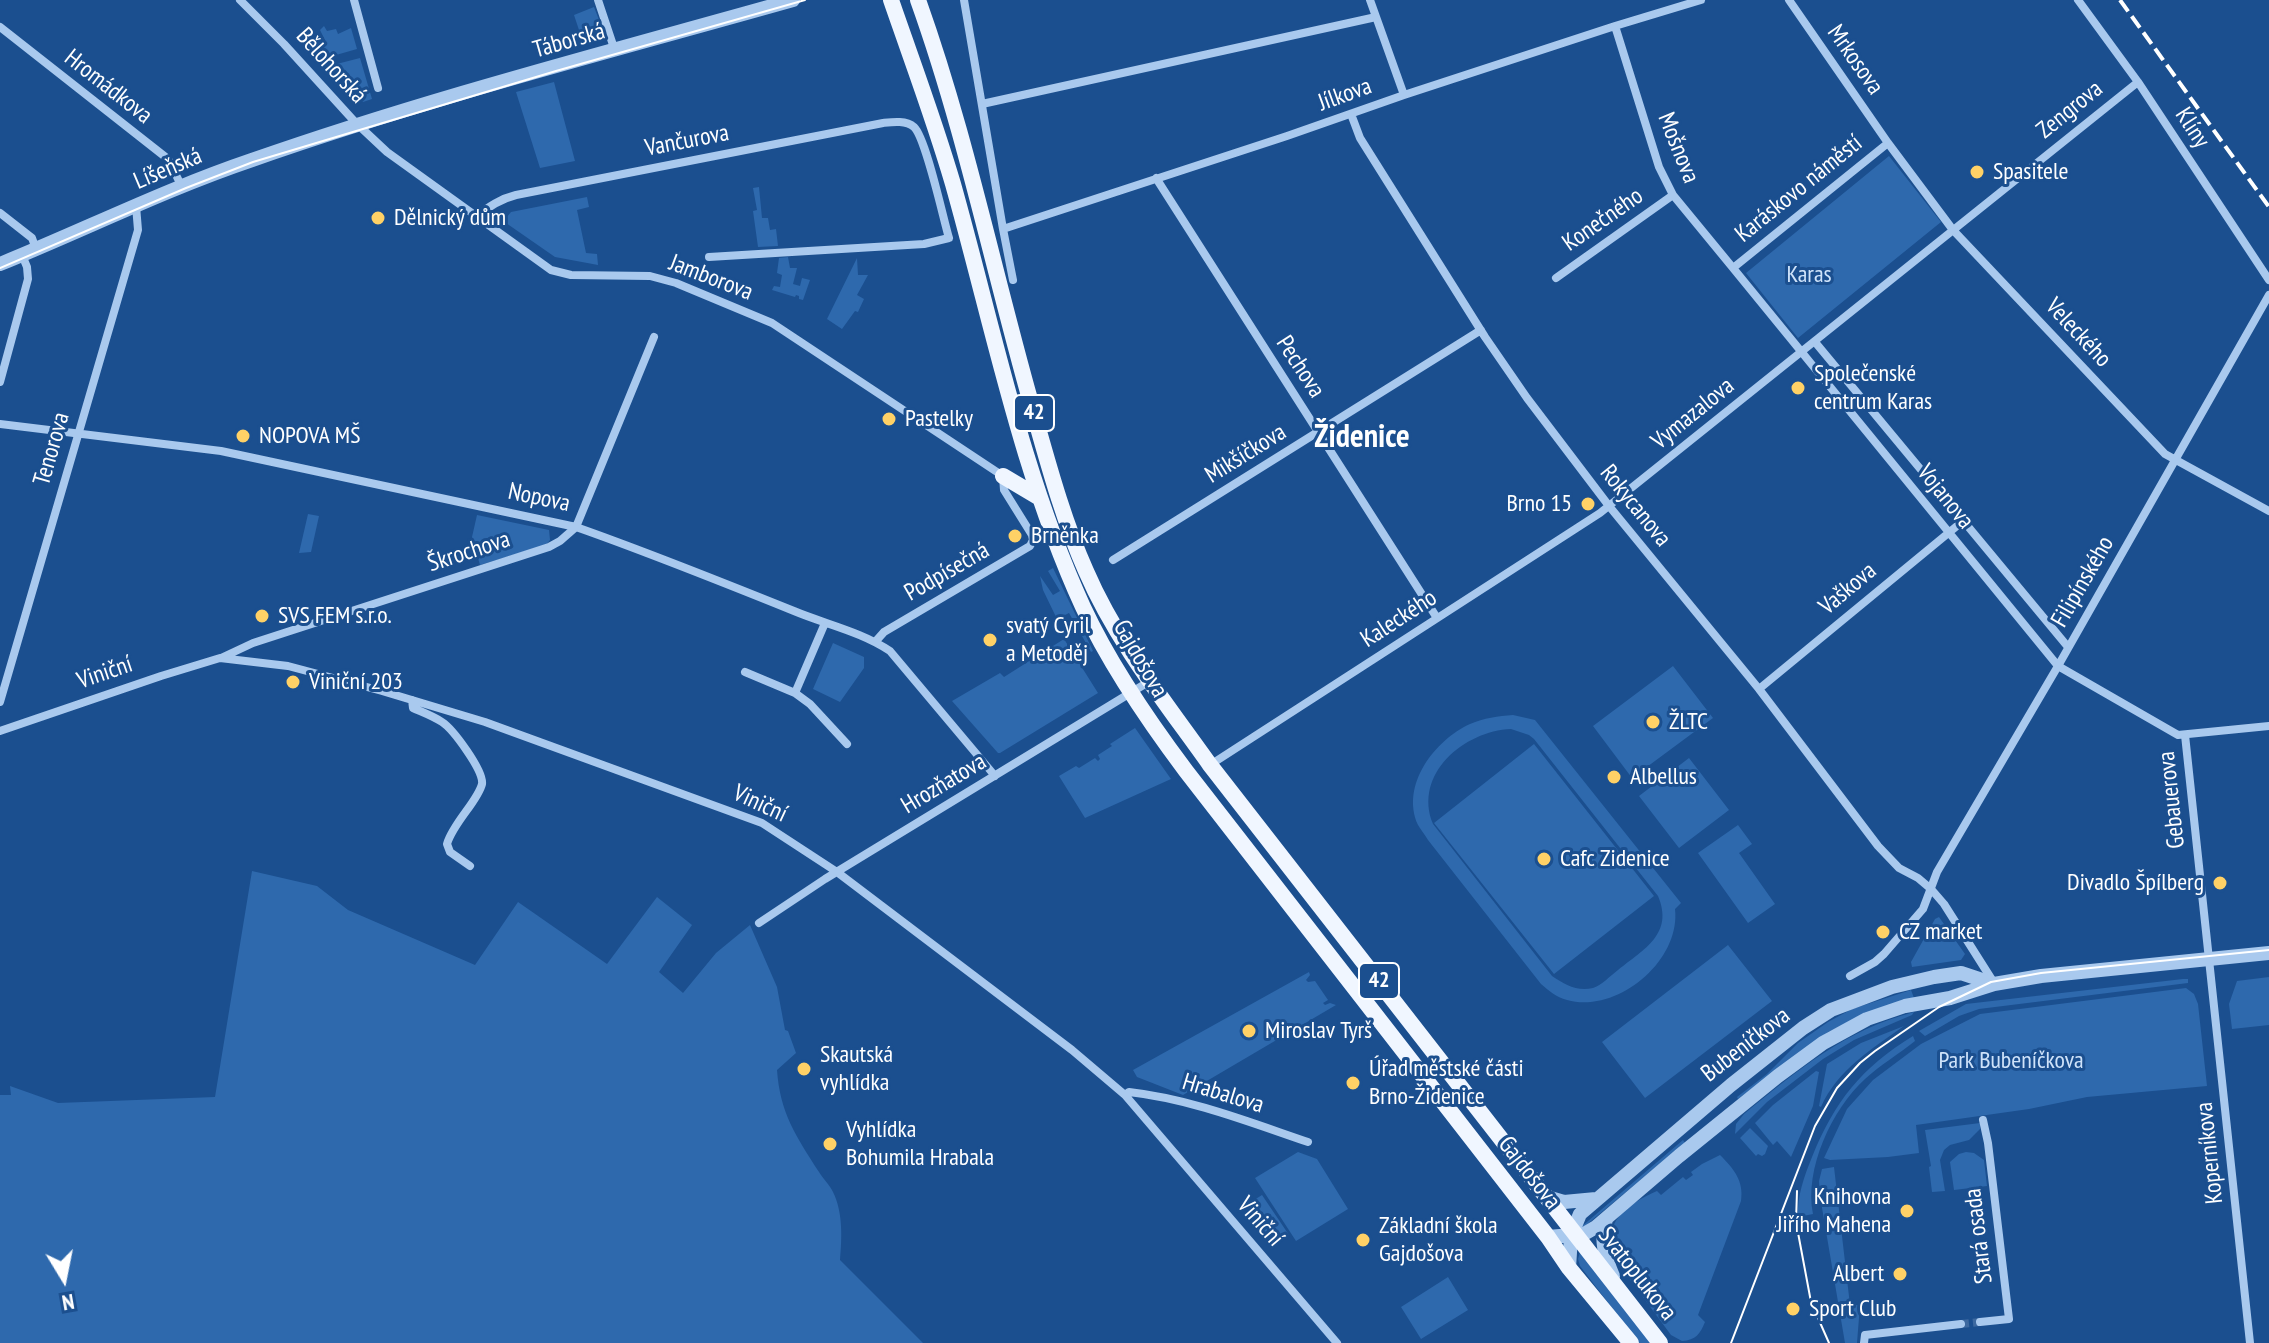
<!DOCTYPE html>
<meta charset="utf-8">
<style>
body{margin:0}
#map{position:relative;width:2269px;height:1343px;overflow:hidden;background:#1b4f8f;font-family:"PT Sans Narrow",sans-serif}
canvas{display:block}
.north{position:absolute;left:24px;top:1239px;width:80px;height:80px;-webkit-text-stroke:6px #1b4f8f;paint-order:stroke;rotate:170deg;font-size:22px;font-weight:700;line-height:32px;text-align:center;color:#fff}
.north::after{content:'';display:block;margin:auto;width:28px;height:36px;background:#fff;clip-path:polygon(50% 0,100% 100%,50% 72%,0 100%)}
</style>
<div id="map">
<canvas width="2269" height="1343"></canvas>
<div class="north">N</div>
</div>
<script>
const context = document.querySelector('canvas').getContext('2d');
context.lineJoin = 'round';
function paint(path, color) {
  context.fillStyle = color;
  context.fill(path, 'evenodd');
}
function stroke(path, color, width, dash) {
  context.strokeStyle = color;
  context.lineWidth = width;
  context.lineCap = dash ? 'butt' : 'round';
  context.setLineDash(dash || []);
  context.stroke(path);
}
function drawText(font, color, halo, rows, align = 'center') {
  context.font = font + ' "PT Sans Narrow",sans-serif';
  context.lineWidth = 6;
  context.setLineDash([]);
  context.textBaseline = 'middle';
  context.strokeStyle = halo;
  context.fillStyle = color;
  for (const [text, x, y, turn = 0] of rows) {
    context.save();
    context.translate(x, y);
    context.rotate((+turn || 0) * Math.PI / 180);
    context.textAlign = isNaN(turn) ? turn : align;
    if (halo) context.strokeText(text, 0, 0);
    context.fillText(text, 0, 0);
    context.restore();
  }
}
paint(new Path2D(`
 M594,7L605,35L586,41L582,30H579L574,15Z
 M324,26L327,31L336,29L338,34L351,28L357,49L322,59L316,53L326,42L320,30Z
 M360,58L372,99L363,102L329,66Z
 M554,82L575,161L540,168L516,92Z
 M1889,156L1941,222L1798,338L1746,273Z
 M759,187L762,218H768L770,230L776,229L778,246L758,247L753,211L757,210L753,188Z
 M587,197L589,207L577,210L586,253L597,254L598,265L555,257L506,223V218L511,212Z
 M788,257L790,268H797L793,284L800,286L802,278L810,280L803,300L799,299V296L796,295L795,297L772,290L774,286L780,287L782,275L777,273L779,258Z
 M857,258L858,275H868L857,295L864,299L858,312L855,311L842,329L827,319Z
 M308,514L319,516L311,552L299,553Z
 M477,515L549,530L550,540L546,545L480,565L472,537Z
 M1053,568L1093,651L1091,652L1069,613L1057,619L1043,590L1040,576L1053,595L1060,591L1048,571Z
 M1064,639L1098,693L1000,753H998L952,701L1000,673L1004,677Z
 M833,643L864,657V668L840,702L813,689Z
 M1673,666L1713,718L1632,778L1593,726Z
 M1513,715L1535,720L1681,903L1675,909C1681,961 1617,1014 1567,1000C1556,997 1549,991 1541,984L1428,840C1425,835 1421,830 1418,825C1400,785 1435,740 1470,724C1484,718 1498,716 1513,715ZM1511,729L1529,735L1534,739L1658,896C1674,934 1644,949 1618,970C1611,975 1601,986 1593,988C1577,992 1564,984 1552,976L1433,824C1413,774 1464,731 1511,729Z
 M1135,728L1171,779L1085,818L1059,776L1076,766L1079,768L1095,758L1098,761L1100,759L1098,755L1112,746L1110,744Z
 M1534,744L1654,896L1554,974L1434,823Z
 M1689,758L1729,810L1679,848L1639,796Z
 M1738,825L1752,844L1739,853L1775,904L1748,923L1698,853Z
 M252,871L317,886L348,910L475,965L518,902L607,964L657,897L692,925L659,972L683,993L716,953L750,925L777,987L785,1030L788,1031L796,1053L777,1070C780,1113 796,1136 819,1172C823,1179 830,1185 833,1192C843,1212 842,1238 840,1260L923,1343H0V1095H11L10,1086L58,1103L215,1097Z
 M1939,917L1965,954L1961,960L1912,967L1911,962L1935,919Z
 M1728,945L1772,1001L1645,1098L1602,1042Z
 M1309,972L1310,975L1306,980L1308,982L1315,981L1328,1000L1323,1003L1325,1005L1330,1003L1336,1005L1183,1095L1137,1077L1133,1070Z
 M2269,977V1025L2232,1029L2229,1004L2237,981Z
 M2183,979H2188V983L1979,1009L1959,1016L1925,1036L1919,1031L1966,1004Z
 M2186,988L2194,994L2198,1004L2207,1086L2087,1097L2029,1109L1916,1125L1919,1153L1888,1157L1830,1160L1824,1158L1847,1109L1873,1080L1921,1044L1980,1014Z
 M1911,990L1914,998L1870,1012L1828,1032L1738,1099L1737,1097L1767,1074L1798,1043L1828,1022L1852,1009Z
 M1914,1012L1912,1015L1854,1040L1823,1059L1767,1102L1735,1134L1736,1124L1744,1114C1798,1070 1845,1030 1914,1012Z
 M1904,1026C1872,1049 1838,1069 1821,1107L1819,1106L1827,1064L1861,1043Z
 M1913,1036L1915,1041C1899,1054 1880,1065 1865,1079C1832,1109 1804,1169 1813,1214L1798,1217C1797,1196 1804,1177 1812,1157C1835,1101 1861,1068 1913,1036Z
 M1816,1071L1819,1072L1813,1106L1791,1157L1777,1141L1773,1145L1755,1123L1773,1105Z
 M1980,1123V1129L1969,1140L1950,1145L1944,1150L1940,1160L1945,1191L1932,1192L1929,1167L1931,1166L1925,1130Z
 M1750,1128L1768,1146L1765,1154L1762,1156L1758,1154L1756,1156L1740,1138Z
 M1683,1140L1685,1143L1585,1226L1581,1227Z
 M1298,1152L1317,1159L1348,1209L1296,1241L1255,1178Z
 M1966,1152L1974,1153L1984,1160L1987,1186L1954,1190L1950,1162L1959,1154Z
 M1720,1155C1734,1169 1744,1181 1741,1201L1698,1315L1705,1322C1700,1334 1696,1340 1682,1341L1671,1335L1614,1258C1601,1222 1627,1204 1657,1191L1661,1195L1683,1177L1686,1180L1693,1175L1691,1172L1702,1164Z
 M1834,1167L1850,1305H1860L1857,1343H1845L1820,1196L1819,1181L1822,1169Z
 M1262,1195L1289,1235L1270,1247L1243,1207Z
 M1580,1252L1651,1343H1639L1580,1266L1578,1259Z
 M1448,1277L1468,1310L1421,1339L1401,1307Z`), '#2e69ad');
stroke(new Path2D(`
 M1961,1324L1980,1322`), '#3d69a0', 8, [8, 4]);
stroke(new Path2D(`
 M240,0L284,44L355,122L387,152L551,270L571,275L650,276L676,283L772,323L1003,476L1004,490L1032,535L1033,540L1030,546L884,632L876,641
 M354,0L378,88
 M598,0L615,51
 M964,0L1003,229L1013,280
 M1370,0L1404,95
 M1789,0L1888,143L1953,230L2165,454L2269,511
 M2078,0L2138,82L2269,280
 M1615,26L1659,167L1673,195L1733,268
 M0,27L168,159L182,187
 M982,104L1376,17
 M1351,114L1360,138L1485,337L1527,398L1609,506L1759,689L1878,846L1899,868L1918,878L1931,889L1944,904L1994,983
 M1888,143L1733,268L2058,666L2178,735L2269,726
 M1156,178L1437,618
 M0,213L32,238L36,249
 M476,217C489,206 500,199 516,195L883,123C892,122 906,120 914,127C926,138 943,218 949,238L924,244L709,257
 M1003,229L1287,136L1404,95L1615,26L1701,0
 M1556,278L1673,195
 M1815,342L2068,647
 M0,382L28,279L27,267L22,255
 M0,424L221,451L576,527C650,553 722,582 794,611C825,624 862,632 890,651L995,776
 M1113,560L1481,330
 M221,658L253,643L549,547L560,541L576,527L654,337
 M745,672L795,693L810,704L847,744
 M1759,689L1963,521
 M795,693L825,623
 M412,700L413,708C422,712 433,716 442,722C453,729 484,771 482,784C478,801 453,823 447,844L450,852L470,866
 M0,702L138,230L136,206
 M0,731L161,676L220,658L288,666L382,691L485,722L762,823L837,872L1072,1050L1125,1095L1337,1343
 M2185,735L2250,1343
 M1210,765L1600,513L2138,82
 M759,923L825,879L1150,681
 M1850,976L1875,962L1884,954L1923,909L1937,872L2058,666L2269,295
 M1125,1095L1129,1092C1191,1099 1249,1122 1308,1142
 M1980,1322L2009,1319L1988,1143L1983,1120
 M1864,1343L1865,1335L1961,1324`), '#a9c9ee', 8);
stroke(new Path2D(`
 M0,264C84,230 166,189 252,160C429,98 612,51 793,0
 M1547,1197L1564,1202L1596,1199
 M1606,1219C1600,1240 1605,1257 1613,1276
 M1548,1237L1584,1234L1596,1227L1679,1156L1778,1076L1823,1043L1867,1019L1905,1006L1950,998L1994,984L2041,976L2269,953
 M1569,1268L1571,1236L1580,1214L1731,1085L1803,1028L1831,1010L1892,987L1934,977L1961,973L1994,984`), '#a9c9ee', 14);
stroke(new Path2D(`
 M891,0C912,61 935,122 953,184C993,326 1021,472 1083,607C1110,665 1147,719 1186,771L1548,1237L1569,1268L1631,1343
 M918,0C965,131 993,269 1031,403C1047,459 1062,517 1086,571C1116,641 1166,703 1210,765L1660,1343
 M1003,476L1040,498`), '#f0f6ff', 16);
stroke(new Path2D(`
 M0,268L186,188L253,162L556,71L805,0
 M1797,1191L1796,1222L1811,1302L1829,1343
 M1731,1343L1815,1126L1837,1088L1860,1063L1875,1051L1939,1007L1991,982L2041,973L2269,950`), '#fff', 2);
stroke(new Path2D(`
 M2120,0L2269,207`), '#fff', 4, [14, 6]);
for (const [x, y, r, color] of [
 [1977,172,8,"#ffd166"],
 [378,218,8,"#ffd166"],
 [1798,388,8,"#ffd166"],
 [889,419,8,"#ffd166"],
 [243,436,8,"#ffd166"],
 [1588,504,8,"#ffd166"],
 [1015,536,8,"#ffd166"],
 [262,616,8,"#ffd166"],
 [990,640,8,"#ffd166"],
 [293,682,8,"#ffd166"],
 [1653,722,8,"#ffd166"],
 [1614,777,8,"#ffd166"],
 [1544,859,8,"#ffd166"],
 [2220,883,8,"#ffd166"],
 [1883,932,8,"#ffd166"],
 [1249,1031,8,"#ffd166"],
 [804,1069,8,"#ffd166"],
 [1353,1083,8,"#ffd166"],
 [830,1144,8,"#ffd166"],
 [1907,1211,8,"#ffd166"],
 [1363,1240,8,"#ffd166"],
 [1900,1274,8,"#ffd166"],
 [1793,1309,8,"#ffd166"]
]) {
  const dot = new Path2D();
  dot.arc(x, y, r, 0, 2 * Math.PI);
  context.fillStyle = color;
  context.fill(dot);
  stroke(dot, '#1b4f8f', 3);
}
for (const [x, y, w] of [
 [1034,413,40],
 [1379,981,40]
]) {
  const box = new Path2D();
  box.roundRect(x - w / 2, y - 18, w, 36, 6);
  context.fillStyle = '#1b4f8f';
  context.fill(box);
  stroke(box, '#fff', 2);
}
drawText('bold 22px', '#fff', null, [
 ["42",1034,413],
 ["42",1379,981]
]);
drawText('24px', '#fff', '#1b4f8f', [
 ["Táborská",569,41,-16],
 ["Mrkosova",1855,60,55],
 ["Bělohorská",331,66,48],
 ["Hromádkova",108,87,38],
 ["Jílkova",1345,95,-20],
 ["Zengrova",2070,110,-39],
 ["Klíny",2192,128,57],
 ["Vančurova",687,141,-11],
 ["Mošnova",1678,148,68],
 ["Líšeňská",168,169,-23],
 ["Karáskovo náměstí",1799,189,-39],
 ["Konečného",1603,220,-35],
 ["Jamborova",711,278,21],
 ["Veleckého",2078,333,47],
 ["Pechova",1300,367,57],
 ["Vymazalova",1693,414,-39],
 ["Tenorova",52,449,-74],
 ["Mikšíčkova",1246,454,-32],
 ["Vojanova",1945,497,51],
 ["Nopova",539,498,12],
 ["Rokycanova",1635,506,51],
 ["Škrochova",469,552,-18],
 ["Podpísečná",947,572,-30],
 ["Filipínského",2083,582,-60],
 ["Vaškova",1848,589,-40],
 ["Kaleckého",1399,619,-33],
 ["Gajdošova",1140,659,60],
 ["Viniční",105,673,-19],
 ["Hrozňatova",944,784,-31],
 ["Gebauerova",2172,800,-96],
 ["Viniční",760,804,25],
 ["Bubeníčkova",1746,1045,-38],
 ["Hrabalova",1223,1094,17],
 ["Koperníkova",2210,1153,-96],
 ["Gajdošova",1529,1173,52],
 ["Viniční",1260,1222,49],
 ["Stará osada",1979,1236,-97],
 ["Svatoplukova",1637,1274,52]
]);
drawText('24px', '#fff', '#1b4f8f', [
 ["Spasitele",1993,172],
 ["Dělnický dům",394,218],
 ["Společenské",1814,374],
 ["centrum Karas",1814,402],
 ["Pastelky",905,419],
 ["NOPOVA MŠ",259,436],
 ["Brno 15",1572,504,"right"],
 ["Brněnka",1031,536],
 ["SVS FEM s.r.o.",278,616],
 ["svatý Cyril",1006,626],
 ["a Metoděj",1006,654],
 ["Viniční 203",309,682],
 ["ŽLTC",1669,722],
 ["Albellus",1630,777],
 ["Cafc Zidenice",1560,859],
 ["Divadlo Špílberg",2204,883,"right"],
 ["CZ market",1899,932],
 ["Miroslav Tyrš",1265,1031],
 ["Skautská",820,1055],
 ["vyhlídka",820,1083],
 ["Úřad městské části",1369,1069],
 ["Brno-Židenice",1369,1097],
 ["Vyhlídka",846,1130],
 ["Bohumila Hrabala",846,1158],
 ["Knihovna",1891,1197,"right"],
 ["Jiřího Mahena",1891,1225,"right"],
 ["Základní škola",1379,1226],
 ["Gajdošova",1379,1254],
 ["Albert",1884,1274,"right"],
 ["Sport Club",1809,1309]
], 'left');
drawText('24px', '#cfe3fa', '#1b4f8f', [
 ["Karas",1809,275],
 ["Park Bubeníčkova",2011,1061]
]);
drawText('bold 32px', '#fff', '#1b4f8f', [
 ["Židenice",1362,438]
]);
</script>
